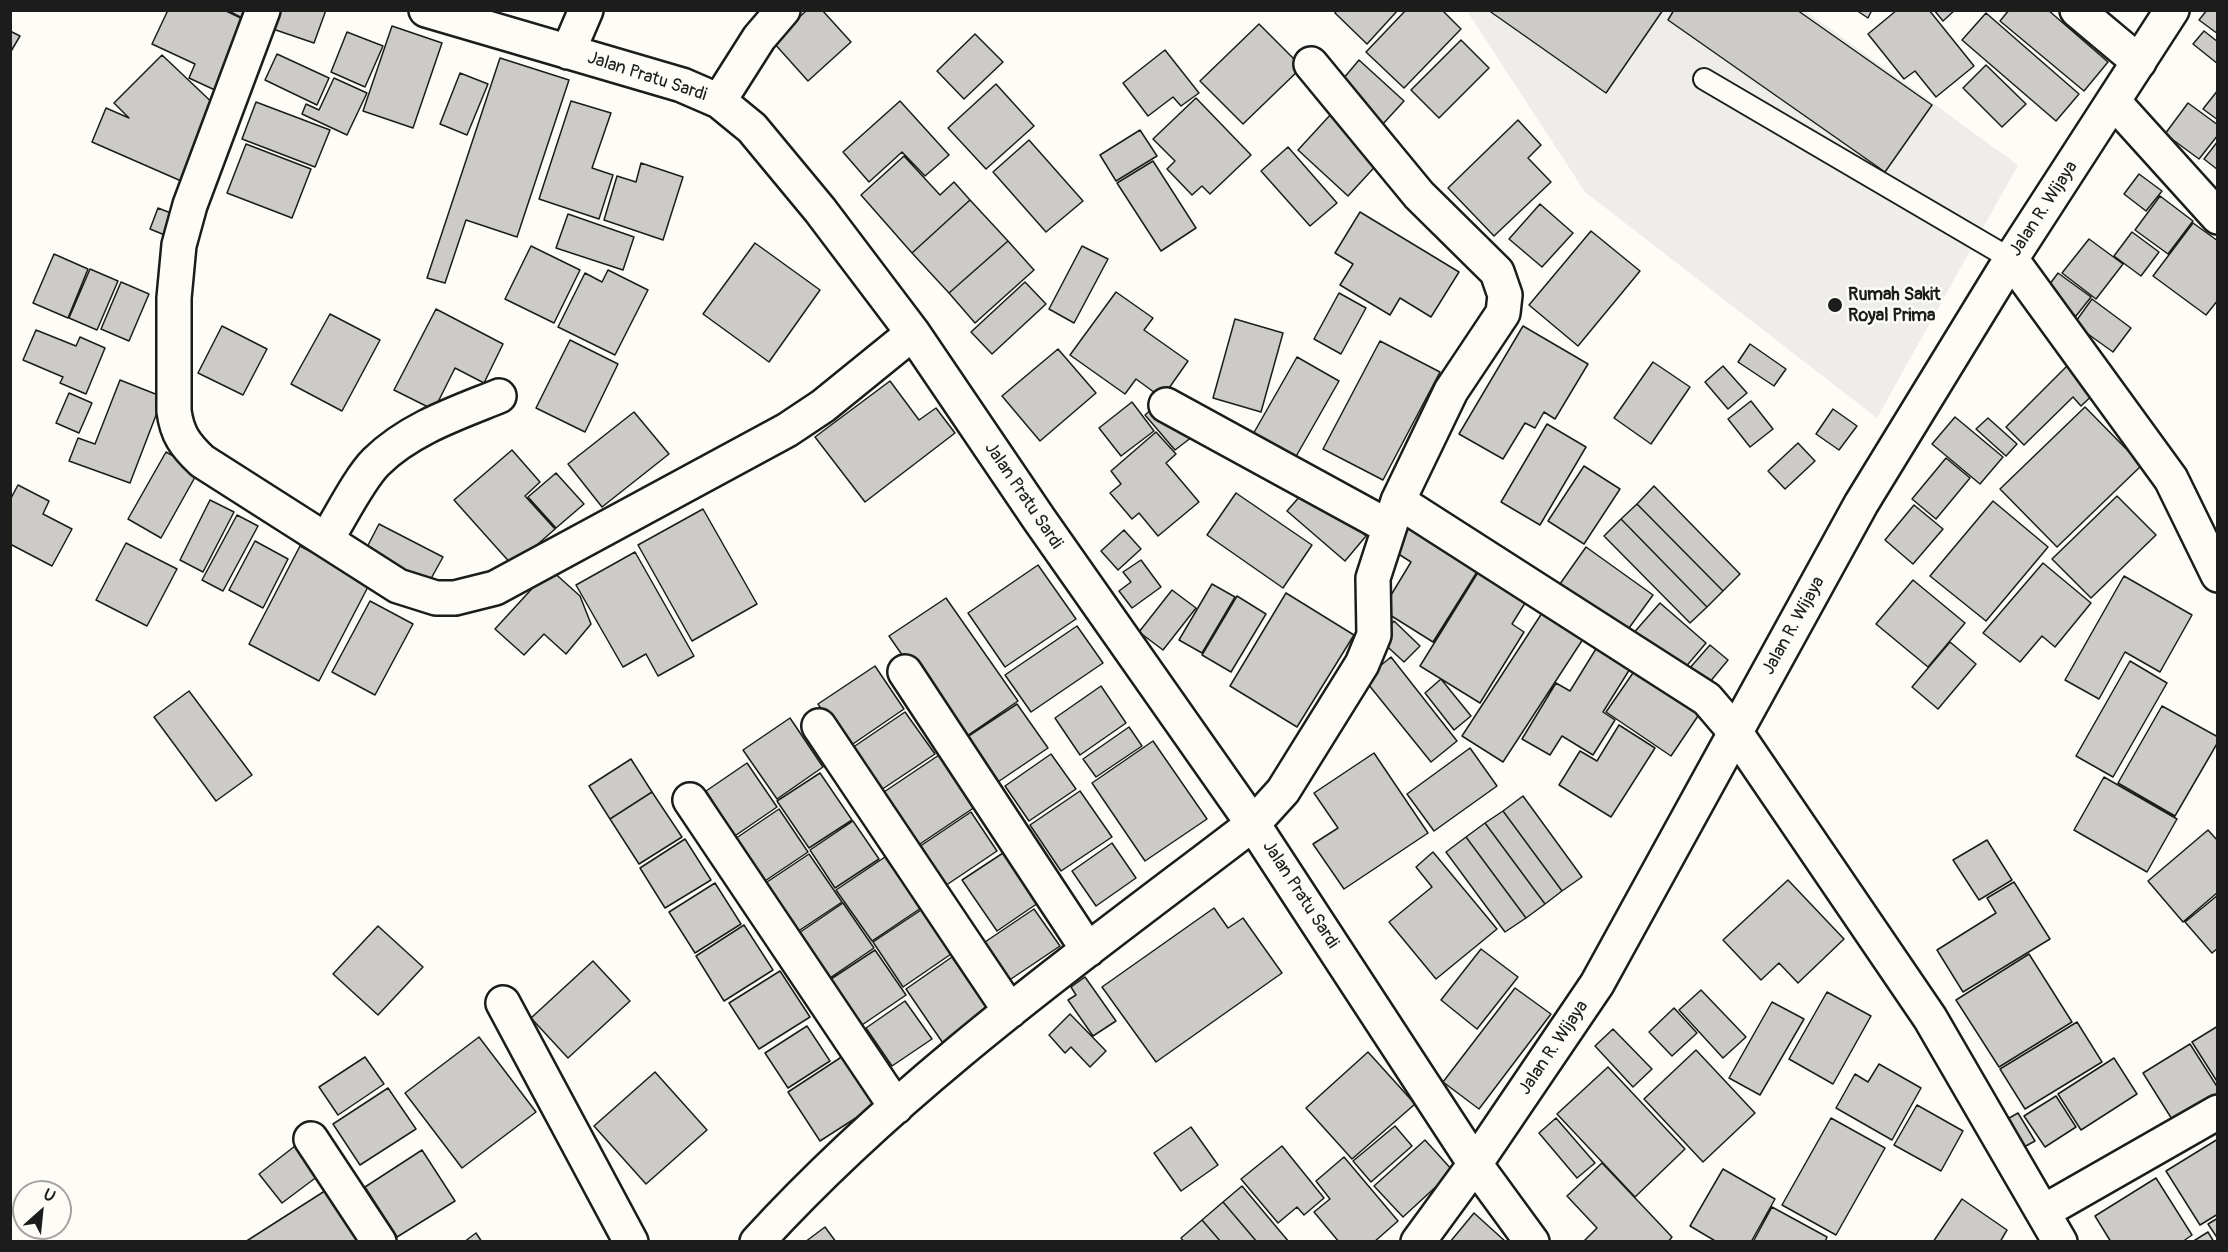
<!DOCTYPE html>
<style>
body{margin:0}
#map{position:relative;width:2228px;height:1252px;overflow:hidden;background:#fdfcf7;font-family:Pangolin,sans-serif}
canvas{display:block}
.frame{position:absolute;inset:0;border:12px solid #1c1c1c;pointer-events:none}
.north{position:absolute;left:12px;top:1180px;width:60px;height:60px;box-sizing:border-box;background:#fdfcf7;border:2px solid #a3a29f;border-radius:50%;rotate:27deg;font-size:16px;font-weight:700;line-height:24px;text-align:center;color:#1c1c1c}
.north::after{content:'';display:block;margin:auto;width:21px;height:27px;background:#1c1c1c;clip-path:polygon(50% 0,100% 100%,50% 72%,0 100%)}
</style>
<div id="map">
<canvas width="2228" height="1252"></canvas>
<div class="frame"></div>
<div class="north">U</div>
</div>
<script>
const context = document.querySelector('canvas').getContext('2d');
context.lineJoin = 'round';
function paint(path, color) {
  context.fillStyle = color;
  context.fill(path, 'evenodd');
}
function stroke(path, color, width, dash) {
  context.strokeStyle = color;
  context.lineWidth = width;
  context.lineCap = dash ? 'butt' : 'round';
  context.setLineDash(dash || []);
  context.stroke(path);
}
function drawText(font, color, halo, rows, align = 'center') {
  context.font = font + ' Pangolin,sans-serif';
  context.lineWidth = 5;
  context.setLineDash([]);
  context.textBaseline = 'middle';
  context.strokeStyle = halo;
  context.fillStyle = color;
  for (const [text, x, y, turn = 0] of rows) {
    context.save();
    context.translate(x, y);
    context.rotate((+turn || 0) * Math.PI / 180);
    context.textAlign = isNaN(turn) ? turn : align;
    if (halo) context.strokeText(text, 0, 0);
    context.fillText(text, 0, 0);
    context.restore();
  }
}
paint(new Path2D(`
 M1467,11H1806L2018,165L1877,418L1585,192Z`), '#eeede9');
const building = new Path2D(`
 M168,10H224L249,22L217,91L189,78L195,64L152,44Z
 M227,10H251L246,20Z
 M269,10H326L314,43L264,26Z
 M807,10H822L851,42L808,81L773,42Z
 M1337,10H1398L1367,44L1335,13Z
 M1406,10H1442L1461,29L1404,88L1366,52Z
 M1488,10H1663L1606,93Z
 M1674,10H1797L1932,105L1885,172L1668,20Z
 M1856,10H1872L1868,18Z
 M1897,10H1929L1974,66L1936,97L1915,71L1904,79L1868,34Z
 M1934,10H1955L1943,21Z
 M2009,10H2048L2108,62L2084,91L2000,21Z
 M2207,10H2218V34L2199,20Z
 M1986,13L2079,94L2056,121L1962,40Z
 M1259,24L1302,67L1243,124L1200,81Z
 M392,26L442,43L413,128L363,111Z
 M10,31L20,36L10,53Z
 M2204,31L2218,42V64L2193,44Z
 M347,32L383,46L365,87L331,72Z
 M975,34L1003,62L964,99L937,71Z
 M1461,40L1489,68L1439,118L1411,90Z
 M1165,50L1199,93L1181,106L1173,97L1148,116L1123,83Z
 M277,54L329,78L317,105L265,80Z
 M162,55L219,109L188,184L92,142L106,108L129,118L114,103Z
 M500,58L569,80L517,237L466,220L445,283L427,278Z
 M1359,60L1404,101L1382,125L1338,85Z
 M1986,65L2026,104L2002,127L1963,88Z
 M460,73L488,84L467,135L440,124Z
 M334,78L367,93L347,135L302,114L306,104L319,110Z
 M996,84L1034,126L986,169L948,128Z
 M2218,90V120L2203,109Z
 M1196,98L1251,155L1210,194L1202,186L1192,195L1167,169L1175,161L1153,139Z
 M571,101L611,113L592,168L613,175L599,219L539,199Z
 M900,101L949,155L925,176L902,152L869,182L843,152Z
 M256,102L330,130L315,167L242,139Z
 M2188,103L2218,125V135L2199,159L2165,134Z
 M1332,113L1382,159L1348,196L1298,150Z
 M1518,120L1541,145L1528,158L1551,182L1494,236L1448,188Z
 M1140,130L1157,156L1116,181L1100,155Z
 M1029,140L1083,201L1046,232L993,172Z
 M2218,141V170L2204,159Z
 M246,144L311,169L292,218L227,193Z
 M1288,147L1337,203L1310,226L1261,171Z
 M904,156L940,195L954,182L970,200L912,253L861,195Z
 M1153,161L1196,228L1161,251L1117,183Z
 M641,163L683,177L663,240L604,220L617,176L636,182Z
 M2139,174L2162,191L2146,211L2124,194Z
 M2160,196L2193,221L2168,254L2135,230Z
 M970,200L1008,241L949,293L912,253Z
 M1540,204L1573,233L1542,267L1509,239Z
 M158,208L181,217L172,238L150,229Z
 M1360,212L1459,272L1431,317L1400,298L1390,315L1340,285L1353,264L1335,253Z
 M568,214L634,237L623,270L556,248Z
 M2193,223L2218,241V300L2206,315L2153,276Z
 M1591,231L1640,271L1578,346L1529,305Z
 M2132,232L2159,252L2141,276L2114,256Z
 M2089,239L2123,264L2096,299L2062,273Z
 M1008,241L1034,270L975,323L949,293Z
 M755,243L820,290L769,362L703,314Z
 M531,246L580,270L554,323L505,299Z
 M1082,246L1108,259L1074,323L1049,309Z
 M54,254L88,269L68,318L33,303Z
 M90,269L118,281L97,330L69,318Z
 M608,270L648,290L615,355L558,327L585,273L602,282Z
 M2058,273L2091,297L2076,316L2044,292Z
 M121,282L149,294L129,341L101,329Z
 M1025,282L1046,304L992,354L971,332Z
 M1116,292L1153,318L1144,330L1188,361L1162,398L1136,379L1125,394L1070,355Z
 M1339,293L1366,308L1341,354L1314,339Z
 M2092,299L2131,328L2113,352L2074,324Z
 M436,309L503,344L484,383L455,368L434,410L394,390Z
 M330,314L380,340L342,411L291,384Z
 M1235,319L1283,333L1261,412L1213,398Z
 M222,326L267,349L243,395L198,373Z
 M1523,326L1588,364L1555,419L1544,412L1535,428L1525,423L1503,459L1459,434Z
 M36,330L76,346L80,337L105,348L86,394L60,383L63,377L23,360Z
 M570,340L618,364L585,432L536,408Z
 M1380,341L1440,372L1383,480L1323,449Z
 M1750,344L1786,369L1774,386L1738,362Z
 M1058,349L1096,393L1040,441L1002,396Z
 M1297,357L1339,381L1290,467L1248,443Z
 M1653,362L1690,387L1651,444L1614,418Z
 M2071,362L2099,389L2081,406L2073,397L2024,445L2006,427Z
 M1723,366L1747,393L1728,409L1705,382Z
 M120,380L163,397L130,483L69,461L78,438L95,444Z
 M890,381L919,420L936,408L955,433L865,502L815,437Z
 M69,393L92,403L79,433L56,423Z
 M1161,401L1192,437L1175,450L1145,415Z
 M1751,401L1773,429L1750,447L1728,419Z
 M1132,402L1154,431L1121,456L1099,428Z
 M2085,407L2142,465L2057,547L2000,489Z
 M1833,409L1857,426L1839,450L1816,434Z
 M634,412L669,454L602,507L568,464Z
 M1955,417L2003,457L1980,484L1932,444Z
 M1988,418L2017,444L2006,456L1976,429Z
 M1547,424L1586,447L1540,525L1501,502Z
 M1156,432L1176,454L1166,463L1199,502L1158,536L1139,513L1132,519L1110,493L1121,484L1111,471Z
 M1798,443L1815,461L1785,489L1768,471Z
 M512,450L540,482L525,496L555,529L513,566L454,500Z
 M166,452L199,470L161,538L128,519Z
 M1946,458L1970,478L1936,519L1912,499Z
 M1584,466L1620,489L1584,544L1548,521Z
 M556,473L584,504L556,528L528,497Z
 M18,485L49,501L43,514L72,529L52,566L10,544V500Z
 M1654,486L1740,574L1723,591L1637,504Z
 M1308,487L1366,536L1345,561L1287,511Z
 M1236,493L1312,545L1283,588L1207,535Z
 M2117,496L2156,535L2091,598L2052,559Z
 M210,500L234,512L203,572L180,560Z
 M1993,501L2048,547L1986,621L1930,576Z
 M1637,504L1723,591L1707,607L1621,519Z
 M1914,505L1943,529L1913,564L1885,540Z
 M703,509L757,604L692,641L638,545Z
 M237,515L258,526L223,591L202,580Z
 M1407,518L1482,564L1433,642L1382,610L1411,562L1389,548Z
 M1621,519L1707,607L1690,623L1604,536Z
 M379,524L443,557L428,584L365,551Z
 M1124,530L1141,549L1118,570L1101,551Z
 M255,541L288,559L263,608L229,590Z
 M126,543L177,569L147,626L96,600Z
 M300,546L370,583L319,681L249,644Z
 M1586,547L1653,595L1621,639L1555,591Z
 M635,552L694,656L658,676L646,654L623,667L576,585Z
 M1141,560L1161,587L1132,608L1119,591L1131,582L1123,572Z
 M2043,563L2091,603L2055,647L2042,636L2020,662L1983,633Z
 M1038,565L1076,619L1005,667L968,613Z
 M1482,566L1530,595L1512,624L1524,632L1480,703L1420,666Z
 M550,569L580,596L591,624L566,654L544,634L524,655L495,629Z
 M2124,576L2192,615L2160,672L2125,652L2099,699L2065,680Z
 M1913,580L1965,623L1928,667L1876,624Z
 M1212,584L1235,597L1202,653L1179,640Z
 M1172,590L1196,608L1163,650L1139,632Z
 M1286,593L1354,635L1297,727L1230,686Z
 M1237,596L1266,614L1231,672L1202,655Z
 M946,598L1018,701L961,740L889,636Z
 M370,601L413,624L375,695L332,672Z
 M1660,603L1706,643L1678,676L1631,636Z
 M1544,610L1585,636L1503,762L1462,736Z
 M1394,621L1420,646L1404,662L1378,638Z
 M1077,626L1103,663L1031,712L1005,675Z
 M1950,642L1976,664L1938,709L1912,687Z
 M1599,644L1633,664L1603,712L1615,720L1593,755L1562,736L1550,755L1522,739L1556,683L1570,691Z
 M1710,645L1728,660L1700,694L1681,678Z
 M1391,657L1457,741L1431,762L1364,679Z
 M2130,661L2167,683L2113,777L2076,756Z
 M875,666L904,709L847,748L818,704Z
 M1635,670L1700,713L1671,756L1606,712Z
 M1441,679L1471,716L1454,730L1425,693Z
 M1101,686L1126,723L1080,755L1055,718Z
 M189,691L252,775L216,801L154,717Z
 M1017,704L1048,748L992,786L961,741Z
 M2162,706L2218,737V742L2175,816L2118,783Z
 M905,712L935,754L878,792L849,750Z
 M790,718L823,767L777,799L743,750Z
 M1619,725L1655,748L1611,817L1559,785L1580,751L1597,761Z
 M1129,727L1142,746L1096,777L1083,759Z
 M1153,741L1207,819L1145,861L1092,783Z
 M1470,748L1497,786L1434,831L1407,794Z
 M1374,753L1428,833L1344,889L1313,844L1338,828L1314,793Z
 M1051,754L1076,789L1029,821L1005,786Z
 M939,755L975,807L911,850L875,798Z
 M631,759L652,792L610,819L589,786Z
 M747,763L777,807L726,842L714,825L724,819L706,791Z
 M820,773L852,820L809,848L777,801Z
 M2104,777L2177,819L2147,872L2074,830Z
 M1080,791L1112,837L1061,871L1030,825Z
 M652,792L682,837L639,864L610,819Z
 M1523,796L1582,877L1562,891L1503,811Z
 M779,809L808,852L756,887L726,845Z
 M1503,811L1562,891L1545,904L1485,823Z
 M971,812L997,851L939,890L913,851Z
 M853,821L879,859L835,888L810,850Z
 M1485,823L1545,904L1526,918L1466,837Z
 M2208,830L2218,841V892L2183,922L2148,881Z
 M1466,837L1526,918L1505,932L1446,852Z
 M685,839L711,880L665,908L640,868Z
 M1987,840L2012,880L1979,900L1953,860Z
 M1112,843L1136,878L1096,906L1072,871Z
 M1433,852L1497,929L1436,979L1389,922L1432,887L1416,867Z
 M1003,853L1038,903L997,931L962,880Z
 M809,854L842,902L791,936L758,888Z
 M885,857L921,908L872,941L836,890Z
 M1788,880L1844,939L1798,983L1779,963L1761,980L1723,940Z
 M2014,882L2050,939L1963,992L1937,950L1996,913L1987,898Z
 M715,883L741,924L695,953L669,912Z
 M2218,895V948L2212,953L2185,922Z
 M843,903L874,948L824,982L793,937Z
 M924,908L954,952L903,987L873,942Z
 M1214,908L1228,928L1243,918L1282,973L1156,1062L1102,987Z
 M1034,909L1060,946L1008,981L982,944Z
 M744,925L773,970L724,1001L696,956Z
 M378,926L423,967L378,1015L333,974Z
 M1481,949L1518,977L1477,1029L1441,1000Z
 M875,950L906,995L859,1027L828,981Z
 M2029,954L2072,1022L1999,1067L1956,1000Z
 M952,957L993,1017L947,1049L906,989Z
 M593,961L630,1001L568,1058L531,1018Z
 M780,971L810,1017L759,1049L729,1003Z
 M1085,977L1116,1021L1093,1036L1068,1000L1076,995L1071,987Z
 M1515,988L1551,1014L1479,1109L1443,1082Z
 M1701,990L1746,1037L1723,1058L1679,1010Z
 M1827,992L1871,1016L1833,1084L1789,1059Z
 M905,1001L932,1039L892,1066L866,1028Z
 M1772,1002L1804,1019L1760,1095L1729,1078Z
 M1674,1008L1697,1033L1672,1056L1649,1032Z
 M1070,1014L1106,1051L1090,1067L1071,1047L1065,1053L1049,1035Z
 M2077,1022L2102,1062L2025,1109L2000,1069Z
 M807,1026L830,1061L788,1088L765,1053Z
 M2218,1026V1083L2192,1042Z
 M1613,1029L1652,1069L1633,1087L1595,1046Z
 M479,1037L536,1112L462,1168L405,1093Z
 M2190,1044L2218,1088V1098L2175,1124L2143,1073Z
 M1696,1050L1755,1113L1703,1162L1644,1099Z
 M1368,1052L1415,1104L1352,1159L1306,1108Z
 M843,1056L876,1105L820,1141L788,1092Z
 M365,1057L384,1084L338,1115L319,1087Z
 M2114,1058L2137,1094L2081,1130L2058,1094Z
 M1879,1064L1921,1088L1892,1140L1836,1108L1855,1074L1868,1082Z
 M1608,1067L1685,1149L1635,1197L1557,1114Z
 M655,1072L707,1130L646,1184L594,1126Z
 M388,1088L416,1129L360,1165L333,1124Z
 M2056,1096L2076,1127L2045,1147L2024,1116Z
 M1917,1105L1963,1131L1941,1171L1894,1145Z
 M2018,1113L2035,1141L2013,1153L1997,1125Z
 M1556,1118L1595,1163L1577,1178L1539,1133Z
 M1831,1118L1885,1148L1836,1235L1782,1205Z
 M1395,1126L1412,1146L1371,1182L1353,1161Z
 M1191,1127L1218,1165L1181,1191L1154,1153Z
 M2218,1139V1214L2200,1225L2166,1171Z
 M1425,1140L1453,1171L1403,1217L1374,1186Z
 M295,1146L318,1176L282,1203L259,1174Z
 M1282,1146L1324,1198L1304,1215L1297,1207L1278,1223L1241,1179Z
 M422,1150L455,1201L397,1237L365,1187Z
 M1344,1157L1398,1221L1374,1242H1339L1314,1212L1330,1199L1316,1181Z
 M1602,1163L1672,1237L1668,1242H1583L1597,1228L1567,1196Z
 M1723,1169L1775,1199L1751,1242H1717L1690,1226Z
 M2156,1178L2192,1235L2182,1242H2111L2095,1216Z
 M1242,1186L1289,1242H1257L1223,1202Z
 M331,1187L366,1242H245Z
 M1962,1199L2007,1230L2000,1242H1933Z
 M1223,1202L1257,1242H1221L1202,1220Z
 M1772,1207L1827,1237L1825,1242H1753Z
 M1474,1213L1506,1242H1450Z
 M2218,1218V1239L2208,1224Z
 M1202,1220L1221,1242H1184L1181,1238Z
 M825,1227L836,1242H805Z
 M2208,1232L2214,1242H2192Z
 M476,1233L482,1242H464Z`);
paint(building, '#cccbc8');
stroke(building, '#1c1c1c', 1.5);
const service = new Path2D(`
 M1704,79L2011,259`);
const minor = new Path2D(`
 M263,10L190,205L179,245L174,298V411C177,434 185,445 202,461L398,586L436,598H455L495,588L787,430L823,406L913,333
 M426,10L682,85L719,101L752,128L820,210L913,333L1039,519L1253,824L1475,1164L1532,1242
 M2077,10L2139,62
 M568,52L586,10
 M719,101L759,38L783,10
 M2114,102L2218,217
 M2011,259L2171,479L2218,575
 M1166,405L1389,527
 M1398,501L1707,699L1736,733L1930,1018L2060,1242
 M326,540C340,518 359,479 376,462C409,429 457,413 499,396
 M905,672L1088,950
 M819,726L1010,1011
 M690,800L896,1107
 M503,1003L631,1242
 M311,1139L379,1242
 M2043,1212L2218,1112
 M757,1242C903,1082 1082,955 1253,824L1283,791L1362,664L1374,635L1373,578L1398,501L1451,391L1503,313L1505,295L1497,272L1419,195L1311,64`);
const tertiary = new Path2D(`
 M1418,1242L1475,1164L1597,984L1861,504L2011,259L2172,10`);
stroke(service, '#1c1c1c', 24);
stroke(minor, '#1c1c1c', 38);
stroke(tertiary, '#1c1c1c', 38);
stroke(service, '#fdfcf7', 20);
stroke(minor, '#fdfcf7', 33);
stroke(tertiary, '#fdfcf7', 33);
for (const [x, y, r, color] of [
 [1835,305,8,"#1c1c1c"]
]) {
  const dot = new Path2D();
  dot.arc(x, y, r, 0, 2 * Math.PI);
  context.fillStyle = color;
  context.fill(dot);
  stroke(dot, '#fdfcf7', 2);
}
drawText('18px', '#1c1c1c', '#fdfcf7', [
 ["Jalan Pratu Sardi",647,77,18],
 ["Jalan R. Wijaya",2044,209,-57],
 ["Jalan Pratu Sardi",1023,496,56],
 ["Jalan R. Wijaya",1794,626,-61],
 ["Jalan Pratu Sardi",1300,895,57],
 ["Jalan R. Wijaya",1554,1048,-56]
]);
drawText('bold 18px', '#1c1c1c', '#fdfcf7', [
 ["Rumah Sakit",1848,295],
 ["Royal Prima",1848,316]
], 'left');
</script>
